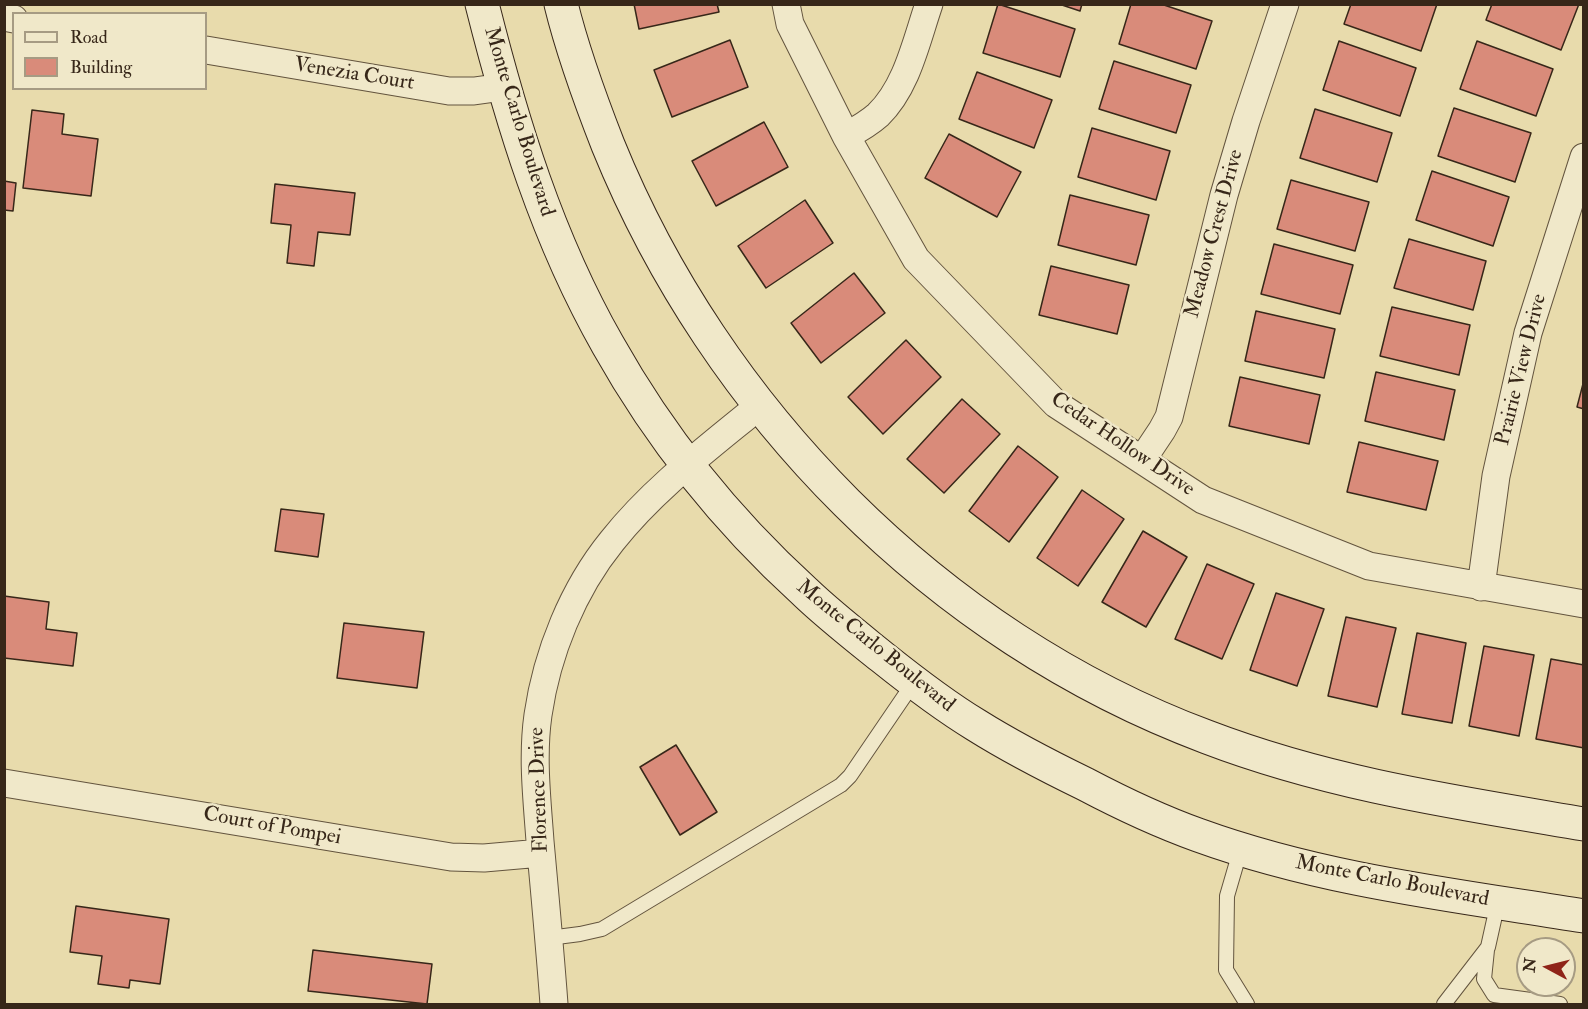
<!DOCTYPE html>
<style>
body{margin:0}
#map{position:relative;width:1588px;height:1009px;overflow:hidden;background:#e8dbac;font-family:"IM FELL Double Pica",serif}
canvas{display:block}
.frame{position:absolute;inset:0;border:6px solid #372719;pointer-events:none}
.legend{position:absolute;left:12px;top:12px;width:195px;height:78px;box-sizing:border-box;background:#f0e8c9;border:2px solid #a69b83;margin:0;padding:8px 10px;list-style:none;font-size:18px;color:#372719}
.legend li{display:flex;align-items:center;gap:12px;height:30px}
.legend b{width:30px;border:2px solid #a69b83}
.north{position:absolute;left:1516px;top:937px;width:60px;height:60px;box-sizing:border-box;background:#f0e8c9;border:2px solid #a69b83;border-radius:50%;rotate:277deg;font-size:16px;font-weight:700;line-height:24px;text-align:center;color:#372719}
.north::after{content:'';display:block;margin:auto;width:21px;height:27px;background:#8f2418;clip-path:polygon(50% 0,100% 100%,50% 72%,0 100%)}
</style>
<div id="map">
<canvas width="1588" height="1009"></canvas>
<div class="frame"></div>
<ul class="legend">
<li><b style="height:8px;background:#f0e8c9"></b>Road</li>
<li><b style="height:16px;background:#d98b7a"></b>Building</li>
</ul>
<div class="north">N</div>
</div>
<script>
const context = document.querySelector('canvas').getContext('2d');
context.lineJoin = 'round';
function paint(path, color) {
  context.fillStyle = color;
  context.fill(path, 'evenodd');
}
function stroke(path, color, width, dash) {
  context.strokeStyle = color;
  context.lineWidth = width;
  context.lineCap = dash ? 'butt' : 'round';
  context.setLineDash(dash || []);
  context.stroke(path);
}
function drawText(font, color, halo, rows, align = 'center') {
  context.font = font + ' "IM FELL Double Pica",serif';
  context.lineWidth = 5;
  context.setLineDash([]);
  context.textBaseline = 'middle';
  context.strokeStyle = halo;
  context.fillStyle = color;
  for (const [text, x, y, turn = 0] of rows) {
    context.save();
    context.translate(x, y);
    context.rotate((+turn || 0) * Math.PI / 180);
    context.textAlign = isNaN(turn) ? turn : align;
    if (halo) context.strokeText(text, 0, 0);
    context.fillText(text, 0, 0);
    context.restore();
  }
}
const building = new Path2D(`
 M634,4H717L719,12L639,29Z
 M998,4L1075,29L1060,77L983,53Z
 M1059,4H1082L1080,11Z
 M1131,4H1161L1212,21L1196,69L1119,44Z
 M1351,4H1437L1421,51L1344,24Z
 M1492,4H1579L1561,50L1486,20Z
 M730,40L748,87L672,117L654,70Z
 M1339,41L1416,68L1400,116L1323,90Z
 M1477,41L1553,69L1536,116L1460,89Z
 M1114,61L1191,85L1176,133L1099,109Z
 M977,72L1052,100L1034,148L959,119Z
 M1454,108L1531,133L1515,182L1438,156Z
 M1315,109L1392,133L1377,182L1300,158Z
 M32,110L64,114L62,134L98,139L91,196L23,188Z
 M764,122L788,167L716,206L692,161Z
 M1092,128L1170,151L1156,200L1078,177Z
 M949,134L1021,172L997,217L925,178Z
 M1432,171L1509,197L1493,246L1416,220Z
 M1291,180L1369,202L1355,251L1277,229Z
 M4,181L16,183L13,211L4,210Z
 M275,184L355,193L350,235L318,232L314,266L287,263L291,225L271,223Z
 M1070,195L1149,215L1136,265L1058,245Z
 M805,200L833,243L766,288L738,246Z
 M1409,239L1486,261L1473,310L1394,288Z
 M1274,244L1353,265L1340,314L1261,294Z
 M1051,266L1129,285L1117,334L1039,315Z
 M854,273L885,313L821,363L791,323Z
 M1392,307L1470,325L1459,375L1380,356Z
 M1256,311L1335,329L1324,378L1245,361Z
 M906,340L941,377L883,434L848,397Z
 M1376,372L1455,390L1444,440L1365,421Z
 M1240,377L1320,395L1309,444L1229,426Z
 M1584,380V409L1577,407Z
 M962,399L1000,434L944,493L907,459Z
 M1359,442L1438,461L1426,510L1347,492Z
 M1018,446L1058,477L1009,542L969,511Z
 M1082,490L1124,519L1078,586L1037,558Z
 M281,509L324,514L318,557L275,551Z
 M1143,531L1187,557L1146,627L1102,602Z
 M1207,564L1254,584L1222,659L1175,639Z
 M1276,593L1324,609L1297,686L1250,670Z
 M4,596L49,602L46,629L77,633L73,666L4,658Z
 M1346,617L1396,628L1377,707L1328,696Z
 M344,623L424,632L417,688L337,678Z
 M1417,633L1466,643L1452,723L1402,714Z
 M1484,646L1534,655L1519,736L1469,726Z
 M1551,659L1584,665V748L1536,739Z
 M676,745L717,812L680,835L640,767Z
 M76,906L169,919L160,984L130,980L129,988L98,984L102,956L70,952Z
 M313,950L432,964L427,1004L308,991Z`);
paint(building, '#d98b7a');
stroke(building, '#372719', 1.5);
const lane = new Path2D(`
 M1241,848L1227,896L1226,970L1247,1004
 M549,938L580,934L602,929L841,785L850,776L914,682
 M1487,950L1484,979L1494,995L1560,1004
 M1444,1004L1488,947L1498,902`);
const street = new Path2D(`
 M786,4L790,24L846,136L916,259L1056,404L1203,500L1369,566L1584,604
 M4,17L14,19
 M206,50L449,91H474L503,87
 M846,136C857,130 868,124 878,115C907,87 916,42 929,4
 M1142,460L1162,430L1169,417L1224,195L1246,121L1285,4
 M1481,587L1496,476L1528,333L1584,157
 M4,783L451,857L484,858L541,853
 M554,1004C550,950 545,896 540,841C537,799 532,757 538,715C547,653 573,589 612,541C653,489 708,448 759,406`);
const secondary = new Path2D(`
 M482,4C512,123 547,238 608,345C659,436 727,521 805,592C829,615 856,636 882,657C912,681 943,705 976,725C1011,747 1048,766 1085,784C1121,803 1159,821 1198,835C1322,880 1453,895 1584,916
 M561,4C573,53 590,99 608,145C716,411 937,636 1207,737C1330,784 1454,802 1584,824`);
stroke(lane, '#63543e', 16);
stroke(street, '#63543e', 29);
stroke(secondary, '#372719', 35);
stroke(lane, '#f0e8c9', 14);
stroke(street, '#f0e8c9', 27);
stroke(secondary, '#f0e8c9', 33);
drawText('21px', '#372719', '#f0e8c9', [
 ["Venezia Court",354,75,9],
 ["Monte Carlo Boulevard",518,122,73],
 ["Meadow Crest Drive",1215,234,-75],
 ["Prairie View Drive",1522,370,-76],
 ["Cedar Hollow Drive",1122,445,34],
 ["Monte Carlo Boulevard",875,647,39],
 ["Florence Drive",540,790,-92],
 ["Court of Pompei",272,827,10],
 ["Monte Carlo Boulevard",1392,882,11]
]);
</script>
